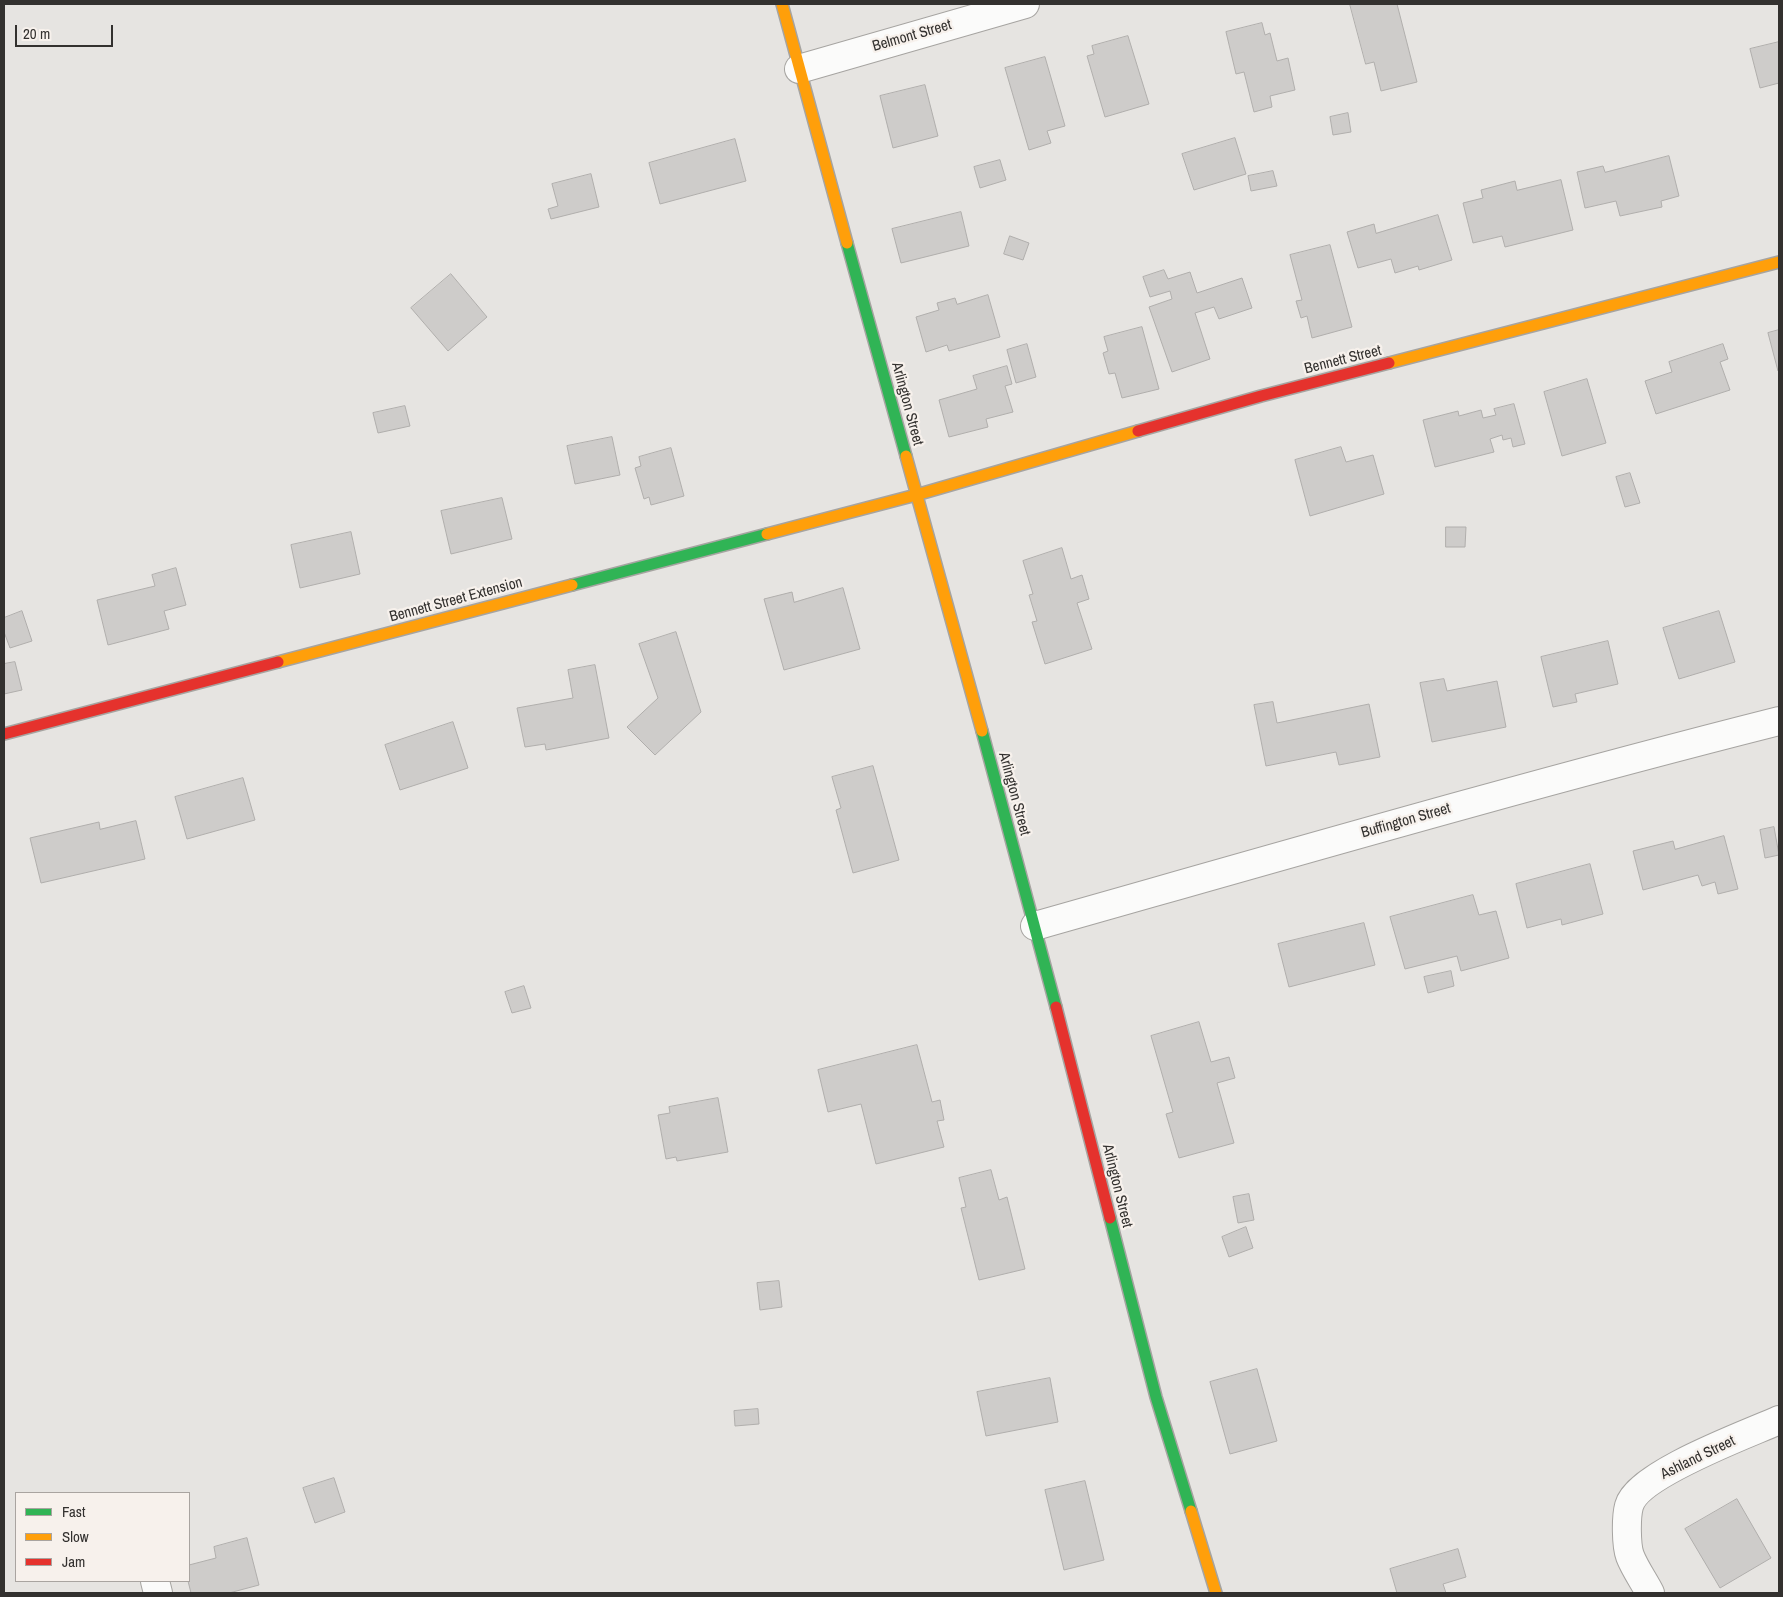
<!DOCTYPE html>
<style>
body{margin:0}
#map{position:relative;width:1783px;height:1597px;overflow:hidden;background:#e6e4e1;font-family:"Archivo Narrow",sans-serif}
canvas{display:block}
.frame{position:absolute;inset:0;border:5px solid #33312f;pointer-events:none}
.legend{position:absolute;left:15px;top:1492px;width:175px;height:90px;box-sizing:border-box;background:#f7f1ec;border:1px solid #a9a4a0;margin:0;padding:6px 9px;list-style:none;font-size:15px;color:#33312f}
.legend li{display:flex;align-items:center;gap:10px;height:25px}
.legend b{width:25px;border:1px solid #a9a4a0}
.scale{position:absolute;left:15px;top:25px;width:98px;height:22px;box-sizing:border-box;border:2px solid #33312f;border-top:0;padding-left:6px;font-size:15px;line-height:18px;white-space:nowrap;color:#33312f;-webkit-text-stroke:4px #f7f1ec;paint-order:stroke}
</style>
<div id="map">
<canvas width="1783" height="1597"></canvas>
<div class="frame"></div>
<ul class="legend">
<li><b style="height:6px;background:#30b455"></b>Fast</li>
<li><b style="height:6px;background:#ff9f0a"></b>Slow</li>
<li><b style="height:6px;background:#e5322d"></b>Jam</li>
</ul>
<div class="scale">20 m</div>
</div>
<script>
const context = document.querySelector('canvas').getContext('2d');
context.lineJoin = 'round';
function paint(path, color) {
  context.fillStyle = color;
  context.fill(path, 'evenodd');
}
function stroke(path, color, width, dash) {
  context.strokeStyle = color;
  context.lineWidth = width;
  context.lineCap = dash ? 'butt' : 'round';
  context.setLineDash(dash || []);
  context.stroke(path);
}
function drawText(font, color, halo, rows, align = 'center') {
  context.font = font + ' "Archivo Narrow",sans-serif';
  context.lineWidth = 4.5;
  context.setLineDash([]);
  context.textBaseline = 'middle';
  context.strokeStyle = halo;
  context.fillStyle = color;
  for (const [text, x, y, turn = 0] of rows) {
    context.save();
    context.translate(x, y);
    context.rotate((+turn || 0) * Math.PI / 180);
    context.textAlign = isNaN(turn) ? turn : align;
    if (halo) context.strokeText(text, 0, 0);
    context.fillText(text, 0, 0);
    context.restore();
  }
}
const building = new Path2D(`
 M1350,4H1397L1417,82L1381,91L1374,62L1366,64Z
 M1262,23L1265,35L1270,33L1277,61L1288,58L1295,90L1270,96L1272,107L1254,112L1244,72L1236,74L1226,32Z
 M1128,36L1149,104L1105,117L1087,56L1094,54L1092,46Z
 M1779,42V83L1760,88L1750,49Z
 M1045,57L1065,126L1047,131L1051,143L1029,150L1005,68Z
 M925,85L938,136L893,148L880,96Z
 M1348,113L1351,132L1333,135L1330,117Z
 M1235,138L1246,174L1194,190L1182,154Z
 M735,139L746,181L660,204L649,163Z
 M1669,156L1679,196L1661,201L1662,207L1620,216L1616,201L1585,208L1577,172L1603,166L1605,172Z
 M1000,160L1006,180L980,188L974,167Z
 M1273,171L1277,186L1251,191L1248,176Z
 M591,174L599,207L551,219L548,209L558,206L552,184Z
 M1561,180L1573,230L1505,247L1502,236L1473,243L1463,203L1483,198L1481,190L1515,181L1517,190Z
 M961,212L969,246L901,263L892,229Z
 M1438,215L1452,260L1419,270L1418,266L1395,273L1391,259L1358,268L1347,232L1374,224L1376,233Z
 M1010,236L1029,243L1023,260L1004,254Z
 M1330,245L1352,327L1312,338L1307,316L1301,318L1296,301L1302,300L1290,255Z
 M1164,270L1168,279L1190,272L1197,293L1242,278L1252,308L1219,319L1214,307L1195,313L1210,359L1172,372L1149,307L1172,299L1170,291L1150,297L1143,277Z
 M451,274L487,317L448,351L411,308Z
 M988,295L1000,337L949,351L947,345L926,352L916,317L939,310L937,303L955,298L957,304Z
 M1142,327L1159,389L1122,398L1115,373L1109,374L1103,353L1108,351L1104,337Z
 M1779,330V371H1778L1768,333Z
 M1027,344L1036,377L1016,383L1007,350Z
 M1723,344L1728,359L1720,362L1730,390L1656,414L1645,381L1672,372L1669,362Z
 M1007,366L1012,384L1005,386L1013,412L986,419L988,427L949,437L939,400L977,389L973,376Z
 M1587,379L1606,443L1562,456L1544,392Z
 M1514,404L1525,444L1513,447L1511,438L1503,440L1502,435L1490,439L1494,452L1435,467L1423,420L1458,411L1459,416L1481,410L1483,418L1496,415L1494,409Z
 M405,406L410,426L378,433L373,413Z
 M612,437L620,475L575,484L567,446Z
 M1341,447L1346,462L1373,455L1384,494L1310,516L1295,460Z
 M671,448L684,496L651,505L649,497L644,499L635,468L641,466L639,457Z
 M1630,473L1640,503L1625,507L1616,477Z
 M502,498L512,539L451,554L441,511Z
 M1446,527H1466L1465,547H1446Z
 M351,532L360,574L300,588L291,545Z
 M1062,548L1071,579L1082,575L1089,599L1077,603L1092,649L1045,664L1032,622L1037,621L1029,595L1033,594L1023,561Z
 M176,568L186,605L164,611L169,629L108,645L97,600L155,586L152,575Z
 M843,588L860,649L784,670L764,599L792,592L794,602Z
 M22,611L32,641L10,648L4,632V618Z
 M1719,611L1735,662L1679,679L1663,628Z
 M676,632L701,712L655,755L627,727L658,698L639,644Z
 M1608,641L1618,684L1575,694L1577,702L1553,707L1541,657Z
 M15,662L22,690L4,694V664Z
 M595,665L609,738L546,750L545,744L525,747L517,708L573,698L568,670Z
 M1444,679L1447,691L1497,681L1506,727L1432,742L1420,683Z
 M1273,702L1277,723L1369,704L1380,757L1339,765L1336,752L1266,766L1254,705Z
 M453,722L468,768L400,790L385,745Z
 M873,766L899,860L853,873L836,810L841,808L832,777Z
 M243,778L255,820L187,839L175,797Z
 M136,821L145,859L41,883L30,838L99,822L100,829Z
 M1774,827L1779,855L1765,858L1760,830Z
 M1724,836L1738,889L1718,894L1715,882L1702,886L1698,875L1643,890L1633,851L1673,841L1675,849Z
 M1590,864L1603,914L1562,925L1561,919L1527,928L1516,884Z
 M1473,895L1479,915L1496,911L1509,958L1461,971L1457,956L1405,969L1390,917Z
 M1364,923L1375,965L1289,987L1278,944Z
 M1451,971L1454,986L1428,993L1424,977Z
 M524,986L531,1008L512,1013L505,992Z
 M1199,1022L1211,1062L1229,1057L1235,1078L1217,1083L1234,1143L1179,1158L1166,1114L1173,1112L1151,1036Z
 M917,1045L932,1102L940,1100L944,1120L937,1121L944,1147L876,1164L861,1104L828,1112L818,1070Z
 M718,1098L728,1152L677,1161L676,1157L666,1159L658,1115L670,1113L669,1107Z
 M991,1170L999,1200L1007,1197L1025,1269L979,1280L961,1208L966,1207L959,1178Z
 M1249,1194L1254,1220L1238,1223L1233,1197Z
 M1246,1227L1253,1248L1229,1257L1222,1237Z
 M779,1281L782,1307L760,1310L757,1283Z
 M1257,1369L1277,1441L1230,1454L1210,1382Z
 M1050,1378L1058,1422L986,1436L977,1392Z
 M758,1409L759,1424L735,1426L734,1411Z
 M334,1478L345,1512L315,1523L303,1488Z
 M1085,1481L1104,1560L1064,1570L1045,1490Z
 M1737,1499L1771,1558L1720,1588L1685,1529Z
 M247,1538L259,1585L229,1593H191L188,1581L189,1565L216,1558L214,1547Z
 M1458,1549L1466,1577L1443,1584L1446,1593H1397L1390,1569Z`);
paint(building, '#ceccca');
stroke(building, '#b0aeac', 1);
const street = new Path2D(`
 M799,69L1025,4
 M1035,926C1282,856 1530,784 1779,721
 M155,1581L158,1593
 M1650,1593C1644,1581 1635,1569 1630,1556C1626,1545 1626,1517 1629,1506C1637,1474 1748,1434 1779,1420`);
const fast = new Path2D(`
 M847,243L906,456
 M572,585L767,534
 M982,731L1056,1007
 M1110,1218L1156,1397L1191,1511`);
const slow = new Path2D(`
 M782,4L847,243
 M1389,363L1779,262
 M906,456L982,731
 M767,534L916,495L1138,431
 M278,662L572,585
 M1191,1511L1216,1593`);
const jam = new Path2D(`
 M1138,431L1261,396L1389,363
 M4,734L278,662
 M1056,1007L1110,1218`);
stroke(street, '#a6a4a1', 30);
stroke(fast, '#a6a4a1', 14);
stroke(slow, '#a6a4a1', 14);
stroke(jam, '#a6a4a1', 14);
stroke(street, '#fbfbfa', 28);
stroke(fast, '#30b455', 11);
stroke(slow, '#ff9f0a', 11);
stroke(jam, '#e5322d', 11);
drawText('15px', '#33312f', '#f7f1ec', [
 ["Belmont Street",912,36,-16],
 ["Bennett Street",1343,360,-14],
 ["Arlington Street",907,404,75],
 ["Bennett Street Extension",456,600,-15],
 ["Arlington Street",1014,794,75],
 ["Buffington Street",1406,821,-16],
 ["Arlington Street",1117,1186,76],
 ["Ashland Street",1698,1458,-26]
]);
</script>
